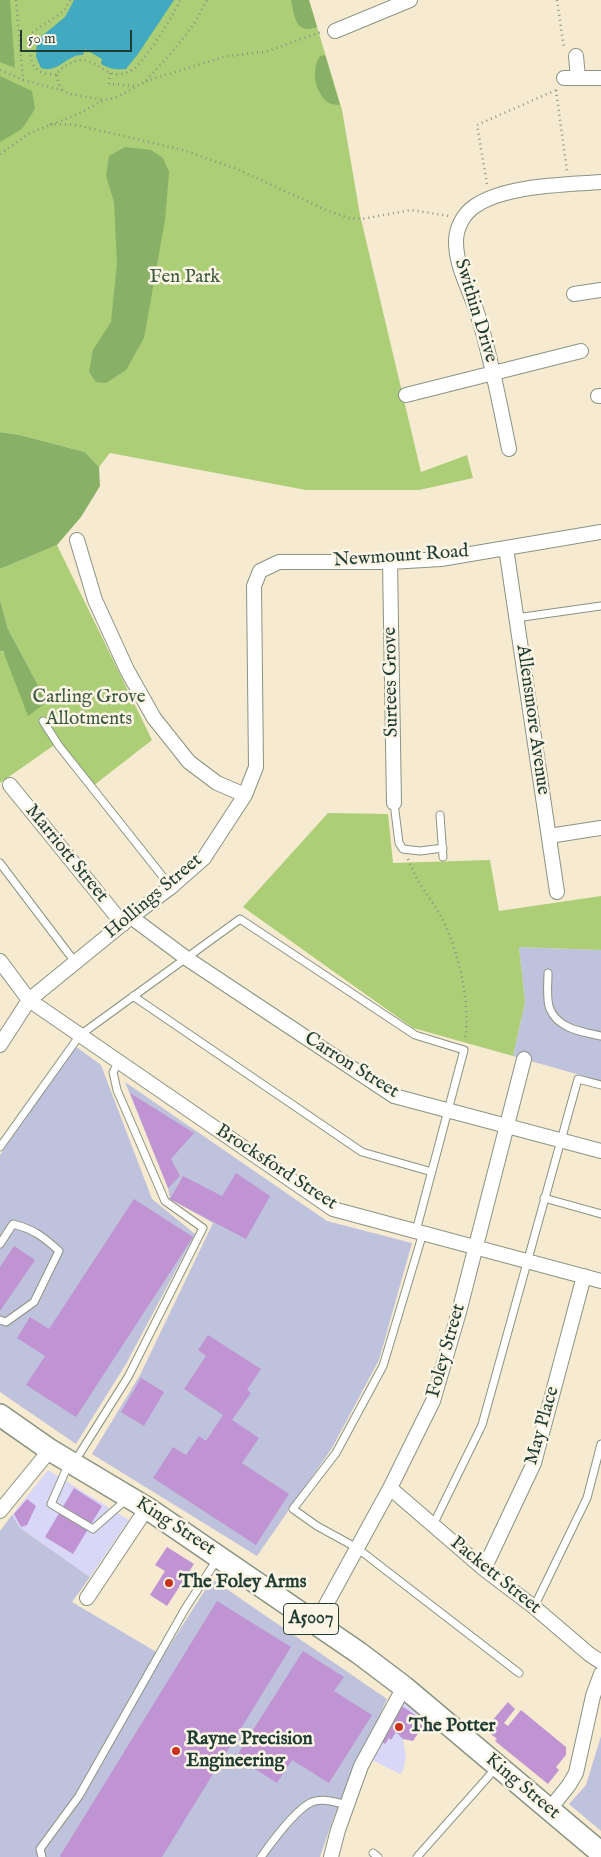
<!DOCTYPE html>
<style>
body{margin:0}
#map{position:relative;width:601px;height:1857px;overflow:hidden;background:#f6ead1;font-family:"IM FELL English",serif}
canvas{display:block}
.scale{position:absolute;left:20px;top:30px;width:112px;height:22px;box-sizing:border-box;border:2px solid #1f3d34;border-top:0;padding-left:6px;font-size:15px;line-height:18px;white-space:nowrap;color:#1f3d34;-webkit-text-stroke:4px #fcf5e5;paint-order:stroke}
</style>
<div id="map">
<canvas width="601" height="1857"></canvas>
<div class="scale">50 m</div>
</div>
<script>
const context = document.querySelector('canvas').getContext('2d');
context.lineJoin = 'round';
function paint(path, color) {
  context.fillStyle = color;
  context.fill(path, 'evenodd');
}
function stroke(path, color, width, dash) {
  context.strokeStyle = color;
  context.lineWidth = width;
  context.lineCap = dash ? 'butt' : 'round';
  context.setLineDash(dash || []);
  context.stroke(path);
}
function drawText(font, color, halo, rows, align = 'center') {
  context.font = font + ' "IM FELL English",serif';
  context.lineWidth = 5;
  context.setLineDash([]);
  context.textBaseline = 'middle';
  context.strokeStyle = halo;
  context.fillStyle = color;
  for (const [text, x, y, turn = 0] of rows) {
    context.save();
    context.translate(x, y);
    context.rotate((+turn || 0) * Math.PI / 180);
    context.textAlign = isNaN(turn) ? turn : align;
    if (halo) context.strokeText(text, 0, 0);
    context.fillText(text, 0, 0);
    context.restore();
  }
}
paint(new Path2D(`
 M48,1470L129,1520L90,1577L20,1528L12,1515Z
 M403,1700L424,1710L403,1739L406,1757L403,1771L400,1774L368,1758Z`), '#d8d7f8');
paint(new Path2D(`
 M519,947L601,950V1081L513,1056L525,1002Z
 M75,1046L101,1065L152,1199L195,1234L126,1364L76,1444L0,1392V1155Z
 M125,1082L327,1221L412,1243L379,1360L332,1448L257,1556L92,1454L140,1375L213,1223L170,1199L168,1188Z
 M12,1515L20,1528L90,1577L72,1602L163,1656L212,1579L387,1699L333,1819L320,1857H0V1531Z
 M601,1736V1831L569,1804L586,1785Z`), '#bfc2dd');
paint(new Path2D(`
 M0,0H309L342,110L360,215L421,472L467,455L473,478L419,490H306L110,453L99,467L85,452L20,435L0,432Z
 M57,545L152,740L93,786L60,741L0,783V651H2L47,702L8,629L0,600V569Z
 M328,813L388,814L393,863L490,860L499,911L601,896V950L519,947L525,1002L513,1056L413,1028L243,907Z`), '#abce76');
paint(new Path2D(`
 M0,0H10L15,68L0,62Z
 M291,0H309L317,27C295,35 295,17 291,0Z
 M325,55L340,105C337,105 331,104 329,103C314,93 311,69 320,56Z
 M0,76L32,91L35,109L22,129L0,142Z
 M125,147L151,150L163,158L169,172L165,220L144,338L126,370L106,383L96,382L89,372L93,350L111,322L117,263L114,202L106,176L109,156Z
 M0,432L20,435L85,452L99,467L100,486L81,517L57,545L0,569Z
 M0,600L8,629L47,702L28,716L3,651H0Z`), '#88b167');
paint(new Path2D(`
 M74,0H174L138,54L126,69C116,70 110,69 101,64L102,59L85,49L83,55C67,54 58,74 41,68L36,57L37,40L65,17Z`), '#41aac1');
paint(new Path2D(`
 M130,1093L194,1133L171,1159L180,1176L168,1188Z
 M236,1173L270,1196L246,1239L170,1199L183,1176L222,1196Z
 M134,1199L193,1237L76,1417L26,1385L45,1356L17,1338L30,1317L49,1329Z
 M14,1246L35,1260L0,1311V1267Z
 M208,1335L261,1369L247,1390L251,1393L232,1420L259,1438L242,1463L289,1494L256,1545L153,1478L173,1447L186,1455L199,1436L206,1441L223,1415L184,1389L206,1356L198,1350Z
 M141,1378L164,1392L144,1426L121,1412Z
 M74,1488L102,1506L73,1554L45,1537Z
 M27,1499L36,1506L27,1525L21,1527L14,1514Z
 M167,1547L194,1564L167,1606L150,1595L165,1571L155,1565Z
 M217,1601L291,1647L162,1857H61L60,1856Z
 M303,1651L344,1677L334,1691L372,1715L329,1783L292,1760L277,1783L236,1757Z
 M508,1702L515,1709L504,1723L508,1726L521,1710L566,1747V1755L556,1767L559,1770L548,1784L495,1741L497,1739L485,1729Z
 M402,1706L418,1717L416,1721L423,1726L413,1741L403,1739L396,1732L391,1740L389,1738L385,1744L380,1740L398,1707Z`), '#c093d2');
const service = new Path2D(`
 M516,618L601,606
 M43,721L59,746L171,887
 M394,803L399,843L403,849L420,851L443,848
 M440,815L443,857
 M0,863L75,962
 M548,973C548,984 546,1000 550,1009C558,1029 583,1032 601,1036
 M133,996L362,1152L432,1172
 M0,1147L80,1035L240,919L415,1035L464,1050L416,1231
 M544,1198L601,1214
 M423,1233L383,1366L336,1453L293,1509L317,1526L357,1548L519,1673
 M0,1244L13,1224C33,1229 44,1237 59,1251L34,1302L6,1322L0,1320
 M75,1461L128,1377L203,1228L165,1201L117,1090L113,1072L119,1062
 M69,1463L51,1504L93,1529L127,1499
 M433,1525L482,1425L578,1079L601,1085
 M534,1607L587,1498L601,1444
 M373,1853L378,1857
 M42,1857L40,1849L79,1796L185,1609L218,1558
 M261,1857C271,1843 296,1809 312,1802C324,1798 336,1802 347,1805
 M417,1857L496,1768`);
const minor = new Path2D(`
 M335,31L410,0
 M576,56L578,78
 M564,78H601
 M574,294L601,290
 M406,395L581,351
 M598,396H601
 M509,449C500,405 492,361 479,319C472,293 456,269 456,242C456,228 463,214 475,206C506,185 564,185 601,182
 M77,540L95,600L127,670L154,718L189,762L217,783L245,795
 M506,548L557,892
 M390,562L394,803
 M10,785L123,924
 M549,836L601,828
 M131,917L186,958L394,1096L601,1151
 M0,961L29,1000L333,1209L601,1281
 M0,1045L29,1000L131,917L171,887L204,858L245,795L256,767L254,586L260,571L279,562H390L441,559L601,532
 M390,1488L484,1569L534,1607L589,1654L601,1662
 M0,1511L50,1450
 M484,1569L534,1463L584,1276
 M87,1598L147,1508
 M316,1623L390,1488L433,1401L459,1312L524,1059
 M549,1810L569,1785L576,1773L593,1696L601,1674
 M331,1857L338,1830L361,1766L404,1687`);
const primary = new Path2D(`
 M0,1415L50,1450L147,1508L359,1653L404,1687L601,1853`);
stroke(service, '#8a9482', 9);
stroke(minor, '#8a9482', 16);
stroke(primary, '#8a9482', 24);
stroke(new Path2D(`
 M16,0L23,80
 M70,0L64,11L30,34C29,45 28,67 41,72C45,74 52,74 57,75C60,68 65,66 71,63C94,52 101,77 121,74C126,73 131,71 135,68C146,59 175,13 180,0
 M557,0L564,48
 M0,70L23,80L62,90L70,94L104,100
 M110,73L109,84L136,86
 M57,75L58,83L62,90
 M146,81L227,56L265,52L321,32
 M556,90L567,171
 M50,124L76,125L183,150L237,169L326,210L348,218L362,219L411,210L449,216
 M0,154L30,133L78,114L104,100L115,98L145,82L173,51L194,24L207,0
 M487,184L477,125L556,90
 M408,859C412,869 416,878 422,887C428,896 434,904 439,913C458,945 471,1004 465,1041`), '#8a9482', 2.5, [1, 4]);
stroke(service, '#fff', 7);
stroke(minor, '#fff', 14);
stroke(primary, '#fff', 21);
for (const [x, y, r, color] of [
 [169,1583,5,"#c8321e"],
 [399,1727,5,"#c8321e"],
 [176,1751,5,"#c8321e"]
]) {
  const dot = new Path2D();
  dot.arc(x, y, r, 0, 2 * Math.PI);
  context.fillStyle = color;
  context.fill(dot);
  stroke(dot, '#fcf5e5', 2);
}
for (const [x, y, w] of [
 [311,1619,55]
]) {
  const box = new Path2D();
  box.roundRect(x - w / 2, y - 15.5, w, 31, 4);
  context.fillStyle = '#fcf5e5';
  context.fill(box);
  stroke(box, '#1f3d34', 1);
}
drawText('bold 18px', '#1f3d34', null, [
 ["A5007",311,1619]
]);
drawText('19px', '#3b5a41', '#fcf5e5', [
 ["Fen Park",185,278],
 ["Carling Grove",89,698],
 ["Allotments",89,720]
]);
drawText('19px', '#1f3d34', '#fcf5e5', [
 ["Swithin Drive",475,311,73],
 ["Newmount Road",401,557,-4],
 ["Surtees Grove",392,682,-91],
 ["Allensmore Avenue",532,720,82],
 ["Marriott Street",66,854,51],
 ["Hollings Street",154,897,-40],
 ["Carron Street",351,1066,32],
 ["Brocksford Street",276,1168,33],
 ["Foley Street",447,1351,-74],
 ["May Place",543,1426,-74],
 ["King Street",175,1527,33],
 ["Packett Street",495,1576,39],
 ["King Street",522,1787,40]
]);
drawText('bold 19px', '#1f3d34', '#fcf5e5', [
 ["The Foley Arms",179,1583],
 ["The Potter",409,1727],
 ["Rayne Precision",186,1740],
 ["Engineering",186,1762]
], 'left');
</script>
